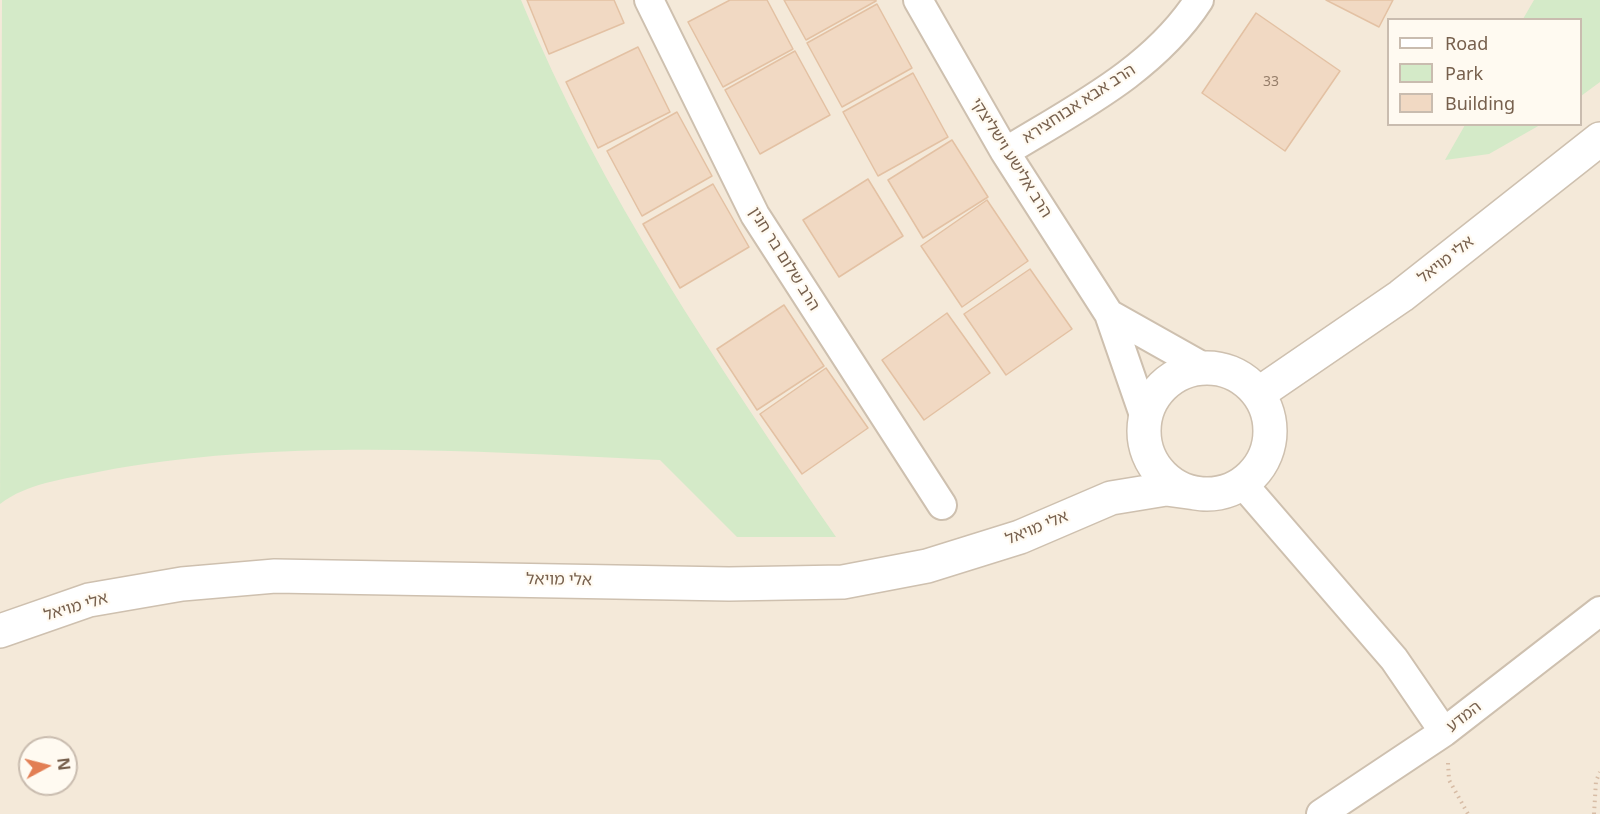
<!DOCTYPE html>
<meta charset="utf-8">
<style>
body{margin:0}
#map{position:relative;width:1600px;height:814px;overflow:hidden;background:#fcf7ea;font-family:"Noto Sans",sans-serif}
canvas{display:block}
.legend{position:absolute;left:1387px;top:18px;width:195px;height:108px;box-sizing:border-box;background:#fffaf1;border:2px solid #c9bcaf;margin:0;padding:8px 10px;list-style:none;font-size:18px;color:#77604d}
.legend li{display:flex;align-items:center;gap:12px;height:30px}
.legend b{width:30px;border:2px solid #c9bcaf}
.north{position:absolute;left:18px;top:736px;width:60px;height:60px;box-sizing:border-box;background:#fffaf1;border:2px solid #c9bcaf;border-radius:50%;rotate:83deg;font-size:16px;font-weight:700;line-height:24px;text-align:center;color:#77604d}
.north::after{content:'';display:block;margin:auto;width:21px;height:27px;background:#e27e54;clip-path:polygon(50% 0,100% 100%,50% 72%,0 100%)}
</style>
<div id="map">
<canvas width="1600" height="814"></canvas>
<ul class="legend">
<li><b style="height:8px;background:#fff"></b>Road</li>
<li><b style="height:16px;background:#d4eac8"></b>Park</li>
<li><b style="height:16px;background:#f1d9c3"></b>Building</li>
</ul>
<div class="north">N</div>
</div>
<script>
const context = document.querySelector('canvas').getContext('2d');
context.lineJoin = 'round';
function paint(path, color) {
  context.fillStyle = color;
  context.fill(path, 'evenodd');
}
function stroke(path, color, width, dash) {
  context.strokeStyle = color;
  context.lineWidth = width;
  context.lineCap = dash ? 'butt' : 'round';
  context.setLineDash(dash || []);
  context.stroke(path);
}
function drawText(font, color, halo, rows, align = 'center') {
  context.font = font + ' "Noto Sans","Noto Sans Hebrew",sans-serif';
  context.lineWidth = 4.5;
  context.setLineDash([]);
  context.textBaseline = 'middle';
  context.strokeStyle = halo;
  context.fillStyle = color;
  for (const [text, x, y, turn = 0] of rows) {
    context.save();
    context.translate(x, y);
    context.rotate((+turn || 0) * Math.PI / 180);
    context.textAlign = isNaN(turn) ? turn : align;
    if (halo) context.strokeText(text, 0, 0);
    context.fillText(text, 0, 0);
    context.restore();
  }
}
paint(new Path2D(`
 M0,0H1600V814H0ZM1388,20H1580V124H1388ZM30,748H66V784H30Z`), '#f4e9d9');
paint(new Path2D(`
 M2,0H521C600,193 718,366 836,537H737L660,460C474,452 282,437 98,472C65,479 27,483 0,504Z
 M1534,0H1600V82L1581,96L1580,20L1523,19Z
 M1465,125V124L1540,125L1489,154L1445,160Z`), '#d4eac8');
const building = new Path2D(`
 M527,0H614L624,23L549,54Z
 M730,0H767L793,49L723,87L688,22Z
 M784,0H876V1L806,40Z
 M1326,0H1393L1379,27Z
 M877,4L912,68L842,107L807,43Z
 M1256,13L1340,71L1285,151L1202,93Z
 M638,47L670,112L598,148L566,82Z
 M795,51L830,115L760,154L725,90Z
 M913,73L948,137L878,176L843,112Z
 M677,112L712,176L642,216L607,151Z
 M952,140L988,197L923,238L888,180Z
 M868,179L903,236L839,277L803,220Z
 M713,184L749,247L680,288L643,224Z
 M987,200L1028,261L962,307L921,246Z
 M1030,269L1072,329L1006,375L964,314Z
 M784,305L824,366L757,410L717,349Z
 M947,313L990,373L924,420L882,360Z
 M826,368L868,428L802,474L760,414Z`);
paint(building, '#f1d9c3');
stroke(building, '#e3c1a3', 1.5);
const minor = new Path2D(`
 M649,0L755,215L942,505
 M918,0L1005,152L1109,314L1145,418
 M1005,152C1075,109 1153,71 1199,0
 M1109,314L1205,368
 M1242,483L1394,659L1444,732
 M1321,814L1444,732L1600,611`);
const tertiary = new Path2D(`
 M1144 431a63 63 0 1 1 126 0a63 63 0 1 1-126 0Z
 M1258,394L1401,296L1600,139
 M0,631L89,600L182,584L275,576L729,584L843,582L927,566L1020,537L1111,498L1166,489L1203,494`);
stroke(minor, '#cec0af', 32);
stroke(tertiary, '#cec0af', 36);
stroke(new Path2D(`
 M1448,763L1449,780L1468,814
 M1594,814L1596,781L1600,772`), '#d7bca5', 4, [1.5, 4.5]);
stroke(minor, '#fff', 28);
stroke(tertiary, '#fff', 33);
drawText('14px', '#967e6a', null, [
 ["33",1271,82]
]);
drawText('16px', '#77604d', '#fffaf1', [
 ["הרב אבא אבוחצירא",1079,104,-33],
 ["הרב אלישע וישליצקי",1011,158,58],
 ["הרב שלום בר חנין",784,259,58],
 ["אלי מויאל",1446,260,-38],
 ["אלי מויאל",1037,528,-22],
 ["אלי מויאל",559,580,1],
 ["אלי מויאל",76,607,-16],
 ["המדע",1464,717,-38]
]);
</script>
